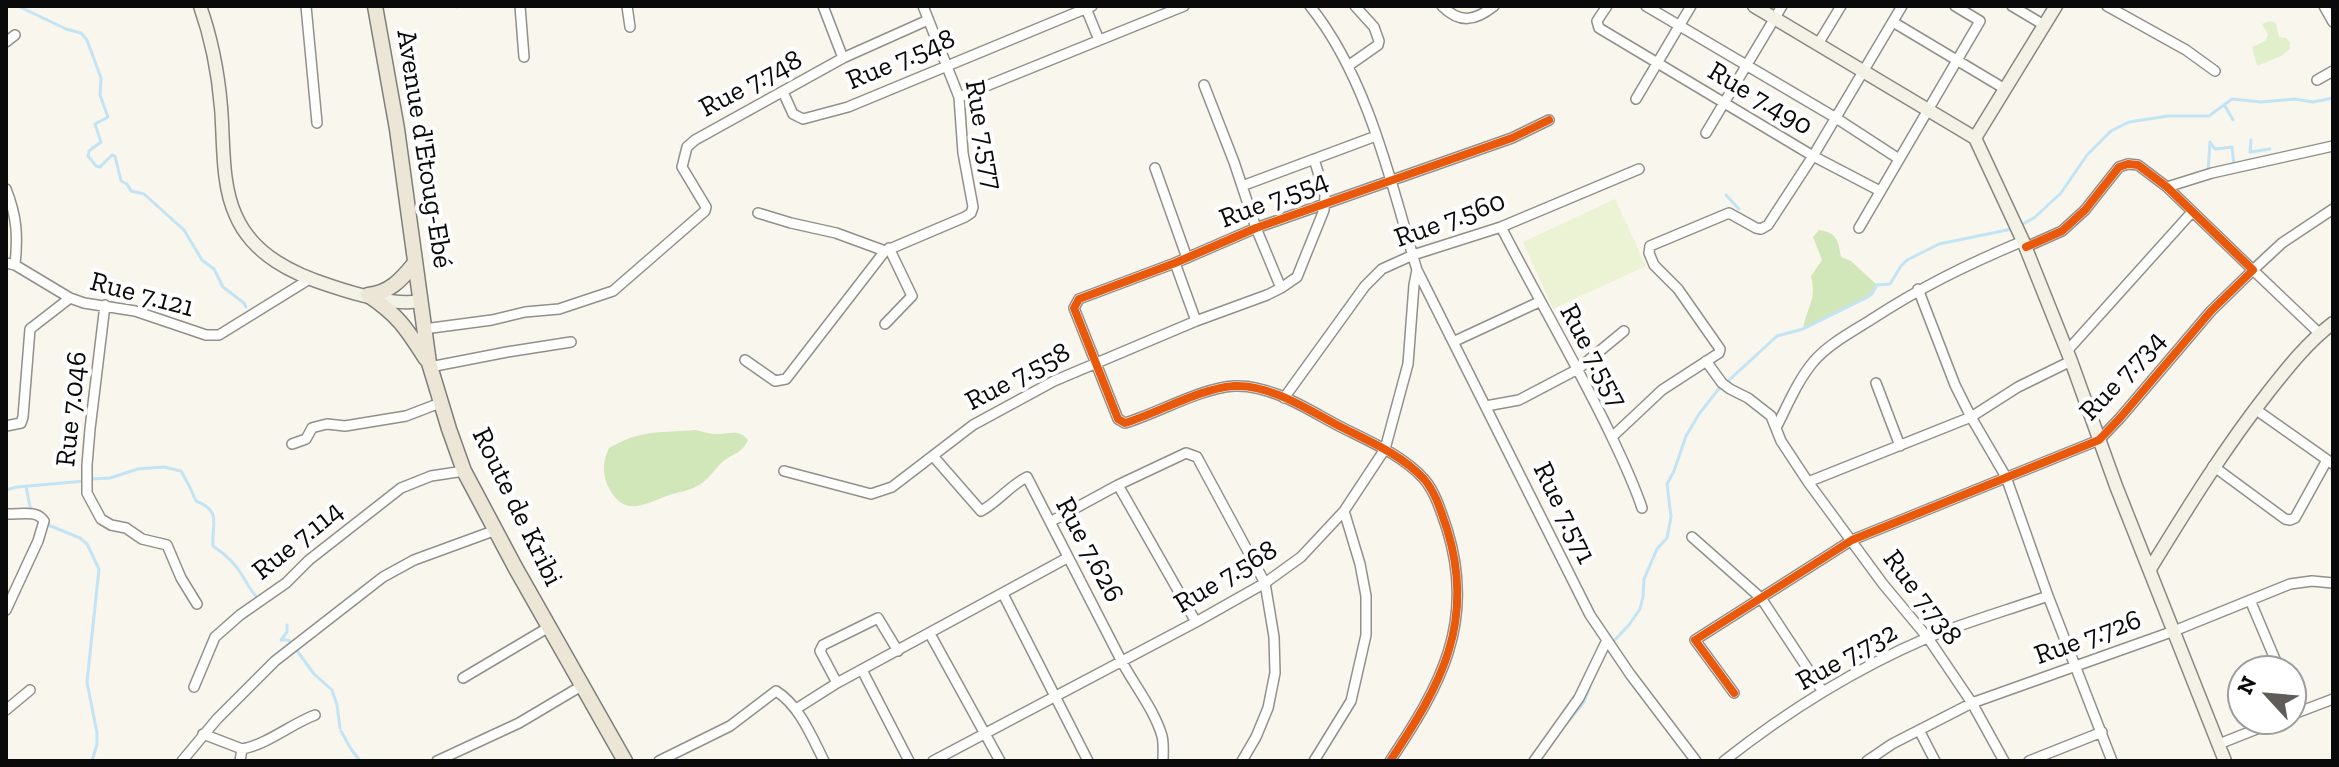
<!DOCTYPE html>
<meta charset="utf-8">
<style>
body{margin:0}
#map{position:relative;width:2339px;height:767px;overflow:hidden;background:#f9f6ed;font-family:"Zilla Slab",serif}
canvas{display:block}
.frame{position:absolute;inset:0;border:8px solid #0a0a0a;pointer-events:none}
.north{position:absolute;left:2227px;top:655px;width:80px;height:80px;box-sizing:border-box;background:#fff;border:2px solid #9d9d9d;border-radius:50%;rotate:296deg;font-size:22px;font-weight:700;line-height:32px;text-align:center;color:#0a0a0a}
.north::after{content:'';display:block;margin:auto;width:28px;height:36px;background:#5e5d59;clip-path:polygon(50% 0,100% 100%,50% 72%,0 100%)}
</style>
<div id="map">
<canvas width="2339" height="767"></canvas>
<div class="frame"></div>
<div class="north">N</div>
</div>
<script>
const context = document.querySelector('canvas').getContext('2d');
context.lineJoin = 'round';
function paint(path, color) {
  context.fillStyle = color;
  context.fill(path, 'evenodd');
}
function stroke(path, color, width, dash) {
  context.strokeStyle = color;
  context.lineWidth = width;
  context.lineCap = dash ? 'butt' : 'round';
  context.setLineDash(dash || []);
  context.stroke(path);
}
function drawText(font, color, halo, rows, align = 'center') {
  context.font = font + ' "Zilla Slab",serif';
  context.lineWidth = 8;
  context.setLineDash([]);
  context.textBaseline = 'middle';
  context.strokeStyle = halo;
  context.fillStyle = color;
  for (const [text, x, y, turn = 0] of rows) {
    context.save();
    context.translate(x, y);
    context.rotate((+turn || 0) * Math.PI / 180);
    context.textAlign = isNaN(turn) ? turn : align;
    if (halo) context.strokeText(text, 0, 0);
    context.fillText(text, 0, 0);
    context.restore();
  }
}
paint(new Path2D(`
 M2270,21L2276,23L2279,37L2286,38L2290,42V49L2281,56L2257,66L2252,47L2265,41L2268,34L2262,24Z`), '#e2efcb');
paint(new Path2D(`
 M1819,230C1837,233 1838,239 1841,257L1851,261L1877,285L1872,294L1866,298L1803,329C1807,306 1817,301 1811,276L1822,260L1813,237Z
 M696,430C703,432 710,434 717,434C730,434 739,429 748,440C743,452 735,453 725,460C715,467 710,479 699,485C689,491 679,492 669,495C647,503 626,518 610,490C602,476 602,462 609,448C642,429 660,433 696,430Z`), '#d2e7b9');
paint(new Path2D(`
 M1615,199L1646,266L1553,309L1523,242Z`), '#ecf3d5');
stroke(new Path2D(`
 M18,6L66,29L81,33L87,40L101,78L100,95L108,117L95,124L101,142L89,151L88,156L96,166L100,167L112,155L115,156L121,181L127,184L131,191L144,194L184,230L202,260L214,269L223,287L244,303L246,307
 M457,6V7
 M2225,106L2233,120
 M2251,140L2250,152L2270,149
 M2208,172L2210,142L2215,149L2232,147L2234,165
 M1726,195L1739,209
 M2019,226L2034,218L2061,193L2087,155L2111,131L2129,122L2168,116H2209L2232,99L2261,102L2295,99L2313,102L2333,98
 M1727,382L1777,336L1803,329L1866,298L1872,294L1877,285L1890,284L1901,266L1907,260L1939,244L2012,229
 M91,479L110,478L138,469L164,467L181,471C187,481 192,491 196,501C223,511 211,526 213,546C225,554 235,563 242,575C247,583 251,592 258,598
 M26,486L30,507L35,512
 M6,490L17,487L85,481
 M46,524L80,538L87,544L99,569L87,682L97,733V744L92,761
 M287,625V632L281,640H288L292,643
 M1611,644L1629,625L1640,609L1643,597L1644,579L1657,549L1667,538L1671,517L1667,484L1674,471L1686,436L1699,414L1721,386
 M295,648L314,674L332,690L337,705L340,728
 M1567,723L1584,702L1590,686
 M341,731L351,749L360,761`), '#c2e4f5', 3);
const street = new Path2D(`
 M306,6L317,123
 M520,6L524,57
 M627,6L630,27
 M823,6L843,58
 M1085,6L1099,40
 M1442,6C1460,24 1475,21 1494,6
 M1607,6L1597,21L1599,28L1813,156L1902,6
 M1646,6L1836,118L1899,159
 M2012,6L2044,25
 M2107,6L2186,50L2215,71
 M2324,6L2333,22
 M1893,22L2005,89
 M6,42L15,35
 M1818,44L1841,6
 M1348,66L1378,45L1379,41L1374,27L1355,6
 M2317,80L2333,71
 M1204,85L1234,162L1256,228L1281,288
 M783,92L793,114L803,119L848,107L1092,6
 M959,97L1184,6
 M1636,99L1691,6
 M1706,133L1782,6
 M1155,168L1187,258
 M1242,186L1376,136
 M2167,187L2212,173L2333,146
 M6,189C17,217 18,235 15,265
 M758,213L791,223L836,233L885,251
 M1501,227C1535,293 1572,356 1605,423C1619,452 1632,478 1642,508
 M1859,228L1980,21L1955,6
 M6,263L15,265L70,298L84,303L135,311L206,335H219L308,280
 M1175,263L1196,321
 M1417,270L1590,615L1630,674L1696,761
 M1918,289L1955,385L1971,417L2006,477L2048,596L2112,761
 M105,305L90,429L87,465V493L101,519L111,525L126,528L142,539L167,545L181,578L197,604
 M885,324L912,296L889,248
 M424,329L492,320L525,312L559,309L613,291L705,211L706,207L682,167L687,147L695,140L843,58L928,20
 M2319,333L2253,270L2282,243L2333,209
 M1455,341L1539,302
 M2067,351L2192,212
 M745,360L775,381L786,379L885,251L965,217L971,213L973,207L963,153L959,97L923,6
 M1706,361L1722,383L1730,389L1748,398L1771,416L1781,441L1808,482L1883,584L1928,638L1972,703L2004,761
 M430,367L507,352L571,342
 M1876,383L1900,446
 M1284,398L1365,286L1382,269L1413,255L1501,227L1639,169
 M1486,406L1519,400L1578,369L1624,331
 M2255,409L2333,464
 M6,426L21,423L23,417L30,329L70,298
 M1777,426C1788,404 1798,380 1814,361C1829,344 1850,333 1869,321C1921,287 1966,265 2023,241
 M1612,437L1662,390L1719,353L1720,349L1678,289L1654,265L1649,253L1650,246L1729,213L1756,228L1761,229L1768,225L1813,156L1880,191
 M292,444L306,439L312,428L315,427L327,424L345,426L406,416L440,403
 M933,456L981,511C998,502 1009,486 1027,477C1058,538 1090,599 1121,660C1134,685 1154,709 1162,736C1164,744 1163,753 1163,761
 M2213,466L2285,519L2290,520L2295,518L2327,460
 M784,471L871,494L892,487L973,425L1054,381L1196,321L1267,295L1281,288L1297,277L1324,210L1325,195L1314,159
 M1808,482L1971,417L2018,387L2071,361
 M1118,485L1196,622
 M6,514C18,515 37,509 44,521L38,541L6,610
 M1050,522L1118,485L1186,453L1197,457L1265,583L1274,637L1275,673L1268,708L1256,737L1242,761
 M1692,537L1761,598L1823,692
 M1003,594L1088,761
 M2250,600L2280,671
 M930,634L1000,761
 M862,670L909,761
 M463,678L549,627
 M837,683L820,651L823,645L878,618L898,651
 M194,687L215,637L240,615L286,583L309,560L401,488L431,476L464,471
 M1734,693L1695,640L1852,540L2099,440L2120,418L2211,311L2253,270L2167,187L2138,165L2128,164L2119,167L2085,210L2062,231L2026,247
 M2291,695L2298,712
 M796,709L837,683L1067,558
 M6,710L30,690
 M2291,715L2333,699
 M1919,730L1935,761
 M203,734L242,749L240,761
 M2219,744L2282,719
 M242,749C268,744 291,724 315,715
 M182,761L217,719L275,661L383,577L414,560L496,530
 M437,761L519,723L583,685
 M659,761L730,726L776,691C799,705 812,737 824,761
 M933,761L1196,622L1265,583L1301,557L1344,511L1385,449L1408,364L1414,285L1417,270C1391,183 1368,78 1310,6
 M1314,761L1351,701L1366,635V596L1360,564L1344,511
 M1390,761C1441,685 1476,622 1447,529C1441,512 1436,493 1424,479C1402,455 1369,441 1341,427C1310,411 1271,384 1234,386C1201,388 1158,413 1125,423L1118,419L1074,308L1079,299L1175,263L1256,228L1512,138L1549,120
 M1534,761L1579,698L1607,640
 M1724,761C1786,712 1855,669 1927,638C1966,622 2008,610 2048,596
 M1867,761L1892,744L1972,703L2174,631L2290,584L2312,581L2333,583
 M2029,761L2102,732`);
const secondary = new Path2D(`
 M200,6C212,40 218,71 221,107C224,142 221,184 236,216C253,255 293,274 331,286C355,294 396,306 420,301
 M1754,6L1975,138L2023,241L2071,361L2116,486L2225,761
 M1975,138L2056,6
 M2150,569C2188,507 2225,447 2270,390C2289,366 2308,342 2333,323`);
const primary = new Path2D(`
 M375,6L397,129L429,363L449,429L464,471L515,567L625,761
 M368,295C399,316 406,328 426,359
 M368,295C389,293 401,280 414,264`);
stroke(street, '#92908c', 12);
stroke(secondary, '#888783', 15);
stroke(primary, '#7f7e7a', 17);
stroke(street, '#fefefc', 9);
stroke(secondary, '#f4f2e7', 12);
stroke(primary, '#ebe6d6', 14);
stroke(new Path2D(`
 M1734,693L1695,640L1852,540L2099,440L2120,418L2211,311L2253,270L2167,187L2138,165L2128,164L2119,167L2085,210L2062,231L2026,247
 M1390,761C1441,685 1476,622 1447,529C1441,512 1436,493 1424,479C1402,455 1369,441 1341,427C1310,411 1271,384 1234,386C1201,388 1158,413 1125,423L1118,419L1074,308L1079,299L1175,263L1256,228L1512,138L1549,120`), '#e8590c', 8);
drawText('28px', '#0a0a0a', '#fff', [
 ["Rue 7.548",901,60,-23],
 ["Rue 7.748",751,84,-28],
 ["Rue 7.490",1760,99,31],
 ["Rue 7.577",983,135,80],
 ["Avenue d'Etoug-Ebé",424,149,81],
 ["Rue 7.554",1274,200,-21],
 ["Rue 7.560",1450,220,-20],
 ["Rue 7.121",142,295,15],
 ["Rue 7.557",1593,356,62],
 ["Rue 7.734",2123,376,-47],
 ["Rue 7.558",1018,377,-28],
 ["Rue 7.046",72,409,-84],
 ["Route de Kribi",517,507,64],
 ["Rue 7.571",1564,513,64],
 ["Rue 7.114",298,541,-39],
 ["Rue 7.626",1089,550,62],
 ["Rue 7.568",1226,577,-31],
 ["Rue 7.738",1922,598,53],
 ["Rue 7.726",2088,638,-20],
 ["Rue 7.732",1847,657,-29]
]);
</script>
